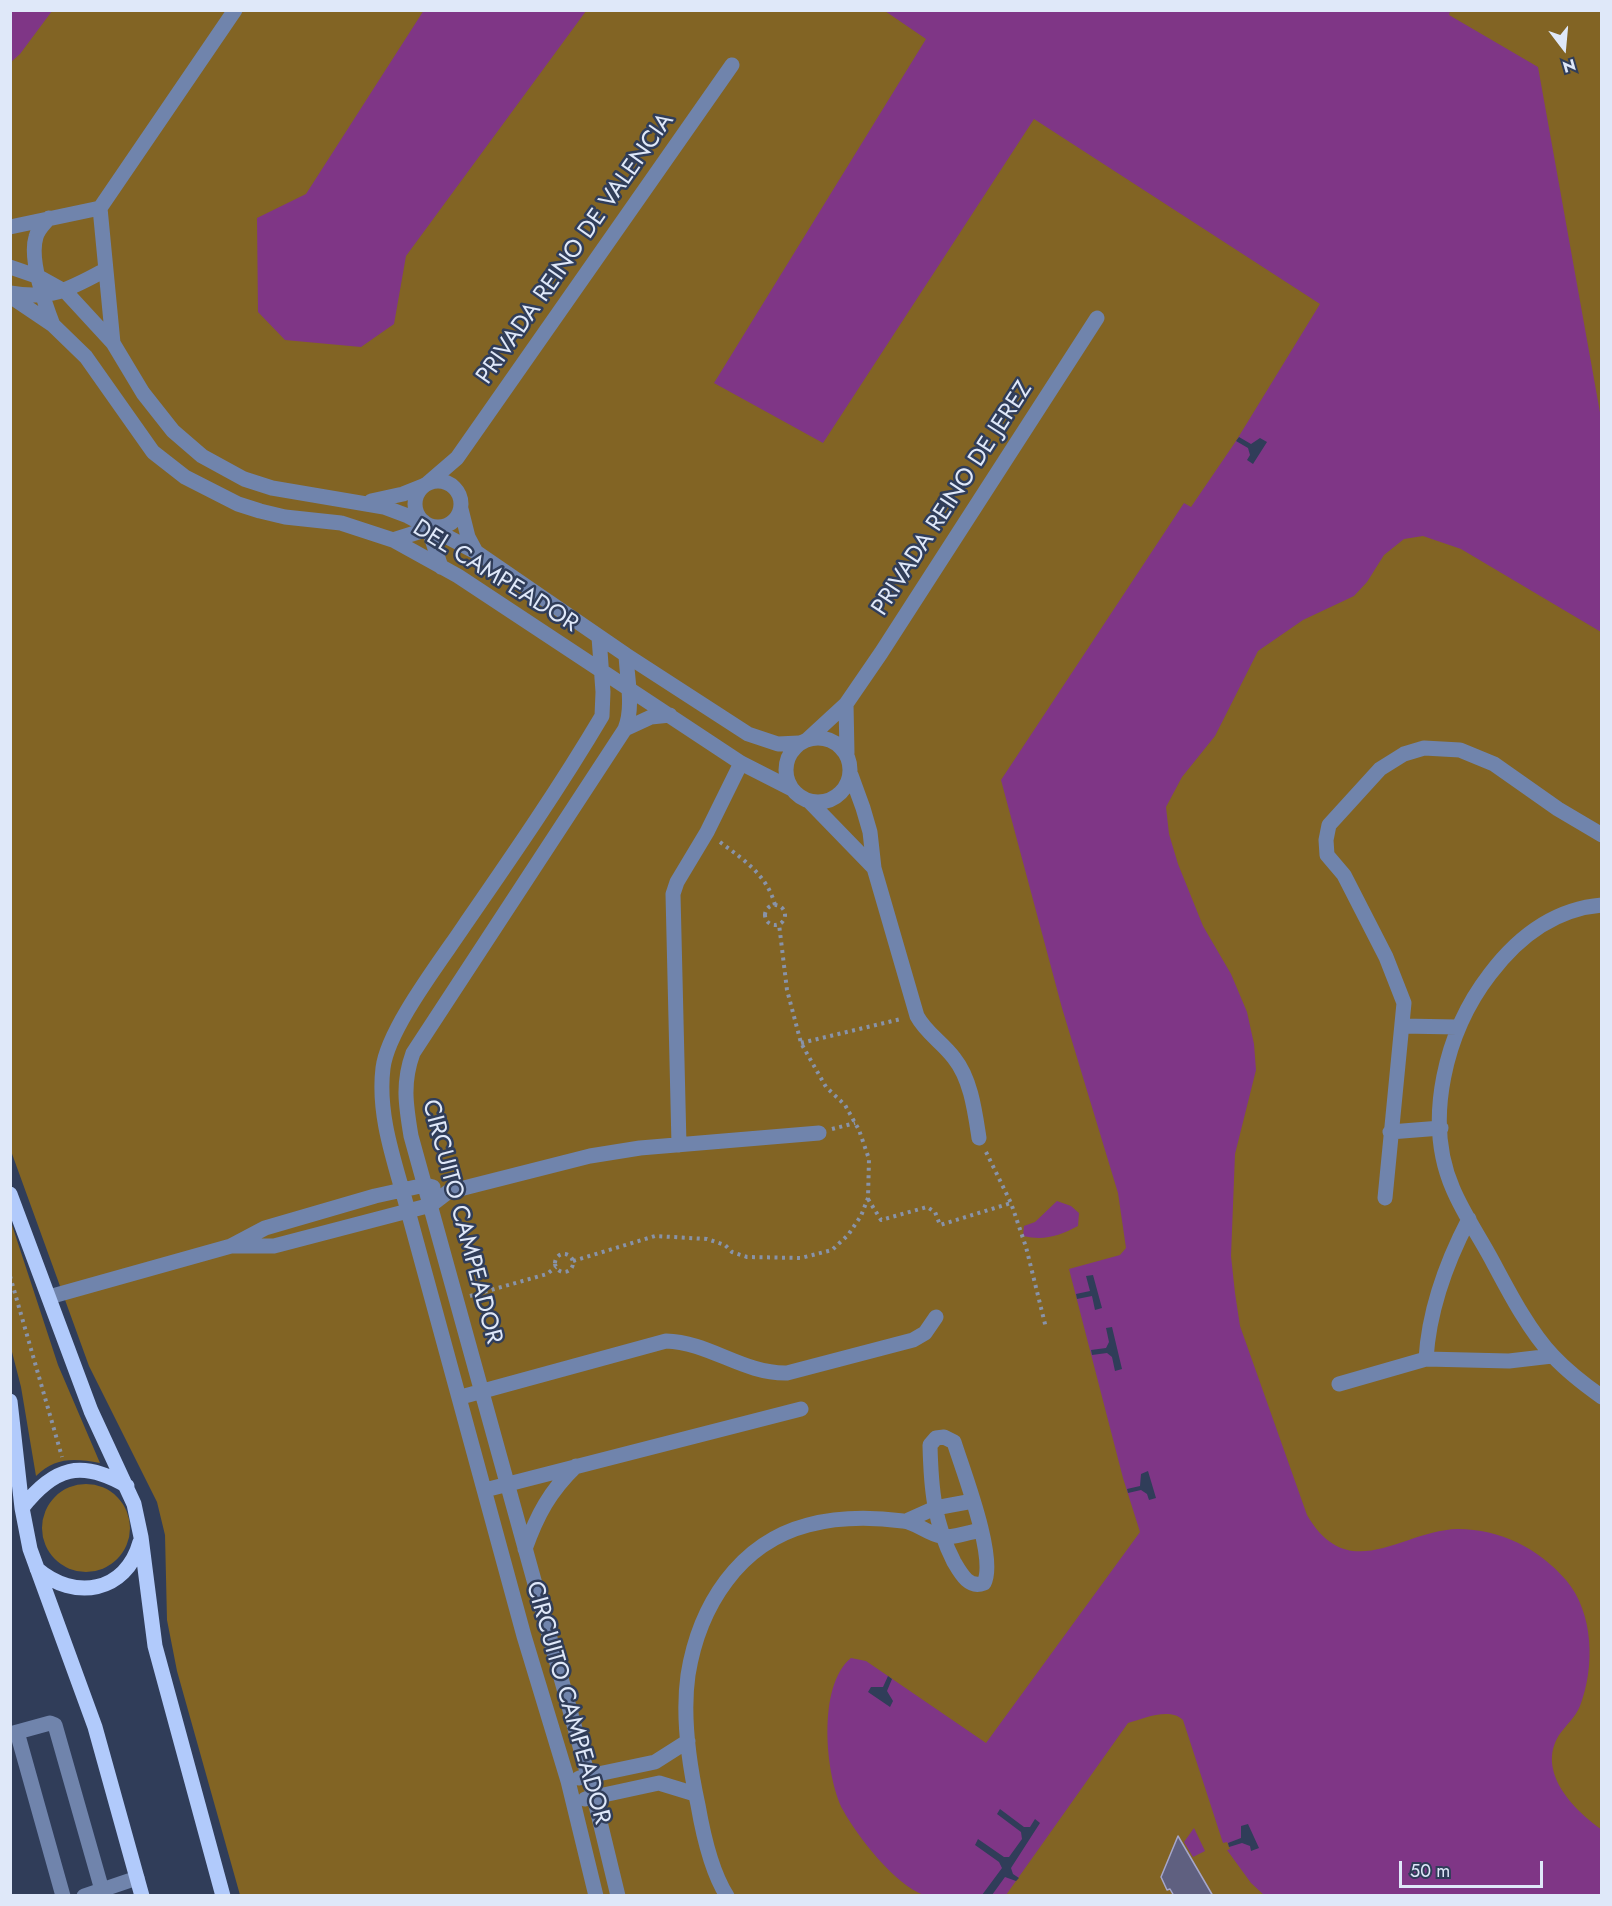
<!DOCTYPE html>
<style>
body{margin:0}
#map{position:relative;width:1612px;height:1906px;overflow:hidden;background:#303d59;font-family:Jost,sans-serif}
canvas{display:block}
.frame{position:absolute;inset:0;border:12px solid #dfe8f9;pointer-events:none}
.north{position:absolute;left:1534px;top:18px;width:60px;height:60px;-webkit-text-stroke:4px #303d59;paint-order:stroke;rotate:164deg;font-size:16px;font-weight:700;line-height:24px;text-align:center;color:#dfe8f9}
.north::after{content:'';display:block;margin:auto;width:21px;height:27px;background:#dfe8f9;clip-path:polygon(50% 0,100% 100%,50% 72%,0 100%)}
.scale{position:absolute;left:1399px;top:1861px;width:144px;height:27px;box-sizing:border-box;border:3px solid #dfe8f9;border-top:0;padding-left:8px;font-size:18px;line-height:21px;white-space:nowrap;color:#dfe8f9;-webkit-text-stroke:4px #303d59;paint-order:stroke}
</style>
<div id="map">
<canvas width="1612" height="1906"></canvas>
<div class="frame"></div>
<div class="north">N</div>
<div class="scale">50 m</div>
</div>
<script>
const context = document.querySelector('canvas').getContext('2d');
context.lineJoin = 'round';
function paint(path, color) {
  context.fillStyle = color;
  context.fill(path, 'evenodd');
}
function stroke(path, color, width, dash) {
  context.strokeStyle = color;
  context.lineWidth = width;
  context.lineCap = dash ? 'butt' : 'round';
  context.setLineDash(dash || []);
  context.stroke(path);
}
function drawText(font, color, halo, rows, align = 'center') {
  context.font = font + ' Jost,sans-serif';
  context.lineWidth = 5;
  context.setLineDash([]);
  context.textBaseline = 'middle';
  context.strokeStyle = halo;
  context.fillStyle = color;
  for (const [text, x, y, turn = 0] of rows) {
    context.save();
    context.translate(x, y);
    context.rotate((+turn || 0) * Math.PI / 180);
    context.textAlign = isNaN(turn) ? turn : align;
    if (halo) context.strokeText(text, 0, 0);
    context.fillText(text, 0, 0);
    context.restore();
  }
}
paint(new Path2D(`
 M11,11H1601V1895H240L177,1671L167,1620L165,1535L157,1502L89,1366L11,1151Z
 M11,1222L58,1365L100,1463C74,1458 55,1457 36,1476L21,1387L11,1348Z
 M42 1528a44 44 0 1 1 88 0a44 44 0 1 1-88 0Z`), '#826424');
paint(new Path2D(`
 M11,10L52,11L20,54L11,62Z
 M424,10L586,11L406,256L394,324L361,347L285,340L258,312L257,218L306,194Z
 M885,11H1450L1449,15L1538,67L1601,418V632L1461,549L1423,536L1404,539L1384,555L1367,582L1354,596L1303,620L1258,651L1215,736L1182,777L1166,807L1169,834L1178,864L1203,926L1231,974L1247,1012L1254,1044L1256,1070L1235,1154L1231,1256L1235,1293L1240,1326L1307,1515C1349,1587 1402,1530 1458,1529C1500,1529 1538,1548 1566,1580C1594,1613 1595,1667 1580,1706C1575,1718 1566,1725 1559,1735C1536,1772 1574,1810 1601,1829V1895H1264L1251,1883L1227,1850L1230,1849L1227,1842L1223,1843L1183,1720C1169,1707 1143,1719 1128,1723L1006,1895C990,1895 937,1899 924,1895C896,1886 857,1836 843,1810C825,1776 817,1685 851,1658L866,1661L986,1743L1140,1532L1123,1478L1069,1269L1120,1255L1126,1248L1118,1193L1062,1008L1001,780L1184,503L1191,507L1236,441L1320,304L1034,119L823,443L714,383L926,39Z
 M1057,1201L1071,1206L1079,1213L1078,1226C1059,1236 1044,1241 1023,1236L1024,1226L1035,1222Z
 M1194,1828L1205,1851L1193,1857L1184,1842Z`), '#7f3686');
paint(new Path2D(`
 M1239,437L1251,444L1260,438L1267,442L1253,464L1247,460L1250,455L1248,448L1236,441Z
 M1093,1275L1102,1308L1095,1310L1092,1296L1077,1299L1076,1294L1090,1291L1086,1276Z
 M1112,1327L1122,1369L1115,1371L1112,1357L1107,1353L1092,1355L1091,1350L1106,1348L1109,1342L1106,1328Z
 M1148,1471L1156,1498L1149,1500L1147,1494L1141,1490L1128,1493L1127,1489L1140,1486L1141,1474Z
 M888,1676L892,1679L887,1691L893,1701L890,1707L868,1692L871,1687H883Z
 M1000,1809L1024,1827H1030L1035,1819L1040,1823L1011,1868L1013,1874L1019,1878L1016,1881L1005,1877L992,1895H982L1002,1868L999,1862L975,1845L978,1839L1004,1857H1009L1022,1839L1021,1832L997,1814Z
 M1248,1824L1259,1848L1251,1851L1250,1846L1242,1843L1229,1847L1228,1843L1241,1838V1826Z`), '#303d59');
const building = new Path2D(`
 M1178,1836L1213,1896H1174L1170,1889L1167,1890L1161,1877Z`);
paint(building, '#5f6080');
stroke(building, '#a5a6ca', 1.5);
stroke(new Path2D(`
 M720,842C744,860 767,875 775,905
 M765 915a10 10 0 1 1 20 0a10 10 0 1 1-20 0Z
 M801,1043L901,1019
 M832,1129L855,1123
 M986,1152L1011,1203L1026,1247L1046,1328
 M868,1199L881,1220L927,1207L935,1212L940,1225L1011,1203
 M555 1263a9 9 0 1 1 18 0a9 9 0 1 1-18 0Z
 M573,1261L655,1236L707,1239L725,1245L732,1252L747,1257L801,1258L832,1250L848,1235L861,1216L868,1198L869,1159L859,1130L845,1105L826,1087L801,1043L787,990L779,924
 M10,1276L62,1457
 M470,1296L547,1274L556,1267`), '#8893a9', 4, [3, 4.5]);
stroke(new Path2D(`
 M100,208L235,10
 M100,208L113,343
 M49,218C44,224 38,229 36,237C29,259 45,304 53,325
 M10,227L100,208
 M10,267L39,277L66,292L113,343L143,393L173,431L202,456L244,479L272,488L384,507L408,516L476,552L626,655L748,734L778,744L799,743
 M10,293C52,300 70,289 105,270
 M10,296L53,325L86,357L153,452L185,477L238,504L260,511L285,517L341,523L393,540L458,576L741,763L792,789
 M415 504a23 23 0 1 1 46 0a23 23 0 1 1-46 0Z
 M428,483L457,458L732,65
 M371,501L403,494L423,486
 M461,509L468,537L476,552
 M424,522L428,527L441,567
 M393,540L434,527
 M599,637L603,692L602,716C560,787 513,855 466,923C443,958 388,1028 383,1068C377,1117 396,1165 408,1211L431,1205L448,1192L590,1156L640,1148L819,1133
 M846,704L847,753
 M625,729L651,717L670,715
 M786 770a32 32 0 1 1 64 0a32 32 0 1 1-64 0Z
 M808,739L846,704L881,653L1097,318
 M851,775L863,808L870,832L874,868L917,1016C926,1033 942,1042 954,1058C971,1079 975,1112 979,1138
 M809,801L874,868
 M1602,905C1554,909 1518,937 1490,974C1446,1031 1423,1120 1453,1189C1464,1215 1481,1239 1494,1264C1510,1294 1530,1332 1553,1356C1567,1371 1585,1385 1602,1397
 M1402,1026L1457,1027
 M1390,1132L1441,1128
 M679,1145L673,894L677,882L707,832L741,763
 M1385,1198L1404,1003L1386,957L1344,875L1327,855L1326,840L1329,825L1380,769L1404,754L1424,748L1460,750L1494,764L1558,809L1602,835
 M231,1246H274L408,1211L524,1636L568,1781L596,1896
 M49,1297L231,1246L265,1228L375,1196L425,1185L433,1187
 M1426,1359C1429,1309 1446,1263 1469,1219
 M1339,1384L1426,1359L1509,1361L1552,1356
 M461,1397L666,1341C709,1342 743,1374 787,1373L913,1340L925,1333L936,1317
 M944,1437L954,1442C963,1471 997,1558 984,1583C969,1589 961,1574 954,1562C934,1523 931,1488 930,1445L936,1438Z
 M485,1490L801,1409
 M906,1521L935,1508L973,1501
 M525,1549C537,1515 550,1491 576,1466
 M17,1732L63,1896
 M10,1734L50,1723L55,1725L102,1890
 M579,1778L655,1762L688,1741
 M585,1799L659,1783L695,1794
 M84,1896L137,1878
 M618,1896L594,1797L411,1136C406,1106 402,1083 413,1053L625,729C634,707 627,679 626,655
 M727,1896C711,1871 703,1834 698,1805C689,1764 682,1717 688,1675C699,1606 739,1543 808,1525C838,1517 872,1517 903,1521C916,1522 928,1534 941,1536C952,1539 969,1532 981,1530`), '#7084ac', 15);
stroke(new Path2D(`
 M10,1194L91,1411L134,1504L141,1537L155,1646L223,1896
 M10,1401L22,1508L30,1549L95,1727L142,1896
 M22,1508C54,1467 81,1459 127,1486
 M37,1569C74,1601 126,1593 140,1542`), '#b1cafb', 15);
drawText('24px', '#dfe8f9', '#303d59', [
 ["PRIVADA REINO DE VALENCIA",576,249,-55],
 ["PRIVADA REINO DE JEREZ",953,499,-57],
 ["DEL CAMPEADOR",495,577,32],
 ["CIRCUITO CAMPEADOR",461,1222,75],
 ["CIRCUITO CAMPEADOR",567,1703,74]
]);
</script>
